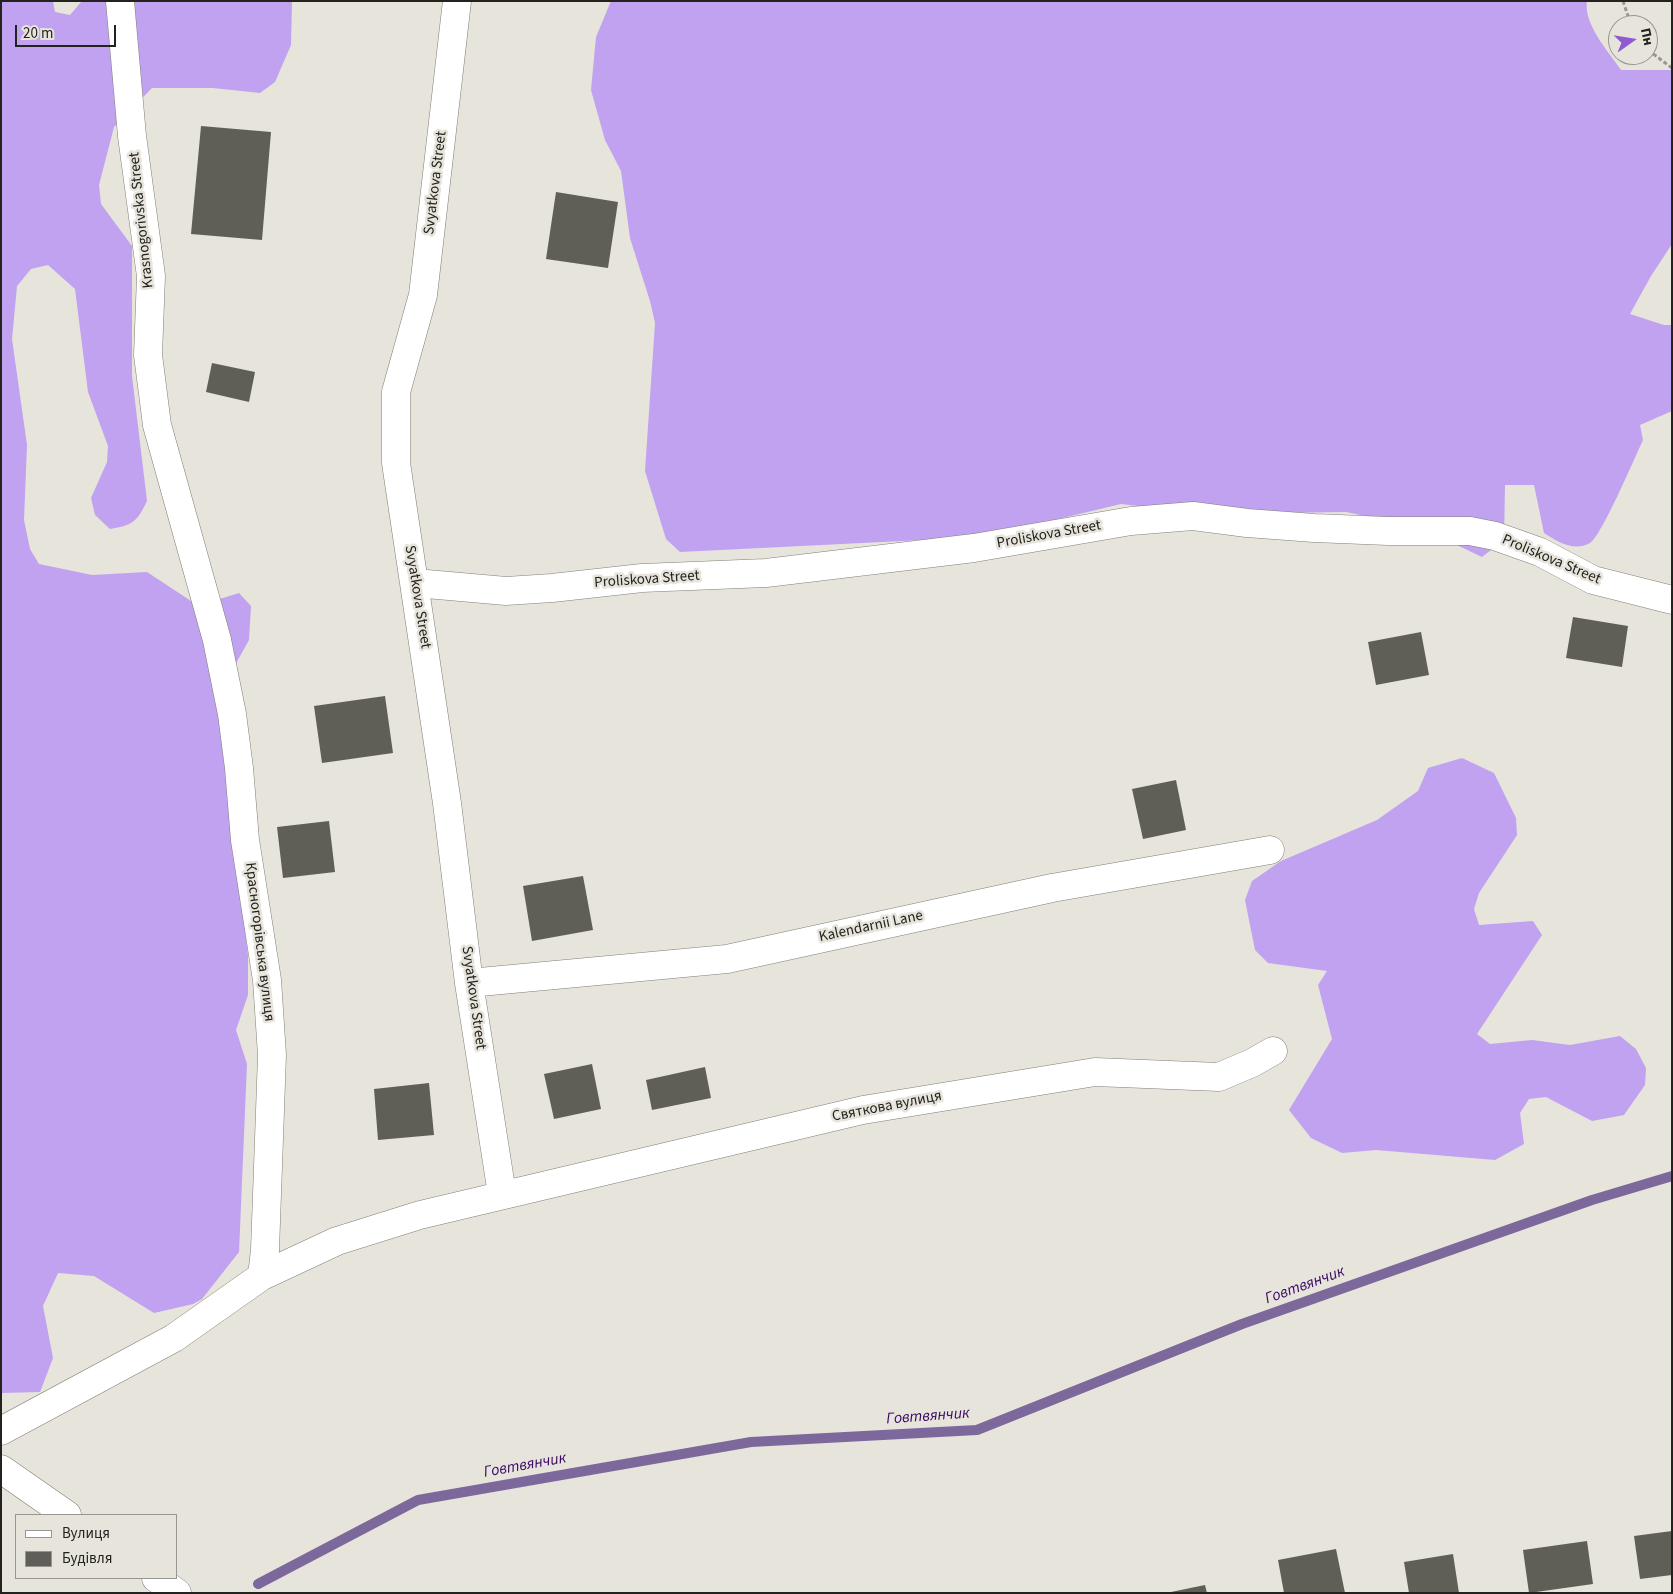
<!DOCTYPE html>
<meta charset="utf-8">
<style>
body{margin:0}
#map{position:relative;width:1673px;height:1594px;overflow:hidden;background:#e6e4db;font-family:"Source Sans 3",sans-serif}
canvas{display:block}
.frame{position:absolute;inset:0;border:2px solid #23221f;pointer-events:none}
.legend{position:absolute;left:15px;top:1514px;width:162px;height:65px;box-sizing:border-box;background:#e6e4db;border:1px solid #989690;margin:0;padding:6px 9px;list-style:none;font-size:15px;color:#23221f}
.legend li{display:flex;align-items:center;gap:10px;height:25px}
.legend b{width:25px;border:1px solid #989690}
.north{position:absolute;left:1608px;top:15px;width:50px;height:50px;box-sizing:border-box;background:#e6e4db;border:1px solid #989690;border-radius:50%;rotate:77deg;font-size:14px;font-weight:700;line-height:20px;text-align:center;color:#23221f}
.north::after{content:'';display:block;margin:auto;width:18px;height:22px;background:#905ad2;clip-path:polygon(50% 0,100% 100%,50% 72%,0 100%)}
.scale{position:absolute;left:15px;top:25px;width:101px;height:22px;box-sizing:border-box;border:2px solid #23221f;border-top:0;padding-left:6px;font-size:15px;line-height:18px;white-space:nowrap;color:#23221f;-webkit-text-stroke:4px #e6e4db;paint-order:stroke}
</style>
<div id="map">
<canvas width="1673" height="1594"></canvas>
<div class="frame"></div>
<ul class="legend">
<li><b style="height:6px;background:#fff"></b>Вулиця</li>
<li><b style="height:14px;background:#605f57"></b>Будівля</li>
</ul>
<div class="north">Пн</div>
<div class="scale">20 m</div>
</div>
<script>
const context = document.querySelector('canvas').getContext('2d');
context.lineJoin = 'round';
function paint(path, color) {
  context.fillStyle = color;
  context.fill(path, 'evenodd');
}
function stroke(path, color, width, dash) {
  context.strokeStyle = color;
  context.lineWidth = width;
  context.lineCap = dash ? 'butt' : 'round';
  context.setLineDash(dash || []);
  context.stroke(path);
}
function drawText(font, color, halo, rows, align = 'center') {
  context.font = font + ' "Source Sans 3",sans-serif';
  context.lineWidth = 5;
  context.setLineDash([]);
  context.textBaseline = 'middle';
  context.strokeStyle = halo;
  context.fillStyle = color;
  for (const [text, x, y, turn = 0] of rows) {
    context.save();
    context.translate(x, y);
    context.rotate((+turn || 0) * Math.PI / 180);
    context.textAlign = isNaN(turn) ? turn : align;
    if (halo) context.strokeText(text, 0, 0);
    context.fillText(text, 0, 0);
    context.restore();
  }
}
paint(new Path2D(`
 M1,1H53L55,12L70,15L82,1H291L292,3L291,45L275,82L260,93L213,88H152L114,127L99,185L101,204L132,246V376L147,501C137,522 133,525 110,529L95,515L91,498L107,462L108,446L88,392L75,289L48,265L31,269L17,286L12,339L27,445L24,520L30,549L39,564L92,575L147,572L191,601L207,603L239,593L251,606L249,640L217,697L248,955V995L236,1030L247,1064L239,1252L202,1299L193,1304L154,1313L94,1276L58,1273L43,1306L53,1358L40,1392L1,1393Z
 M611,1H1587C1583,24 1609,52 1621,70H1672V244L1651,276L1630,314L1664,325H1672V411L1640,425L1643,440C1635,457 1601,537 1590,543C1574,552 1558,542 1544,533L1534,485H1505L1504,540L1482,557L1419,527L1346,512L1209,514L1121,504L983,537L680,552L666,539L645,471L655,323L650,301L630,238L621,171L605,140L591,90L596,37Z
 M1462,758L1494,773L1516,818L1517,835L1479,893L1474,909L1479,925L1533,921L1542,935L1477,1034L1490,1044L1532,1040L1570,1045L1620,1036L1636,1049L1646,1068L1645,1085L1624,1115L1592,1121L1546,1097L1529,1099L1520,1113L1524,1144L1495,1160L1376,1150L1342,1153L1311,1138L1289,1110L1332,1039L1318,985L1327,971L1268,963L1255,950L1245,900L1252,881L1281,861L1377,820L1418,791L1428,768Z`), '#c0a2f0');
stroke(new Path2D(`
 M258,1584L418,1500L751,1442L977,1430L1242,1324L1592,1200L1672,1176`), '#7d689c', 10);
paint(new Path2D(`
 M201,126L271,132L262,240L191,234Z
 M556,192L618,202L608,268L546,259Z
 M212,363L255,372L249,402L206,392Z
 M1573,617L1628,626L1622,667L1566,658Z
 M1421,632L1429,675L1376,685L1368,642Z
 M385,696L393,753L322,763L314,706Z
 M1176,780L1186,830L1143,839L1132,789Z
 M329,821L335,872L283,878L277,827Z
 M583,876L593,930L532,941L523,886Z
 M592,1064L601,1109L554,1119L544,1074Z
 M705,1067L711,1098L652,1110L646,1080Z
 M429,1083L434,1135L378,1140L374,1089Z
 M1672,1531V1575L1640,1579L1634,1536Z
 M1587,1541L1593,1584L1529,1593L1523,1550Z
 M1336,1549L1345,1593H1284L1278,1560Z
 M1453,1554L1459,1593H1409L1404,1562Z
 M1205,1585L1207,1593H1171V1592Z`), '#605f57');
const street = new Path2D(`
 M120,1L132,136L151,276L148,355L157,425L217,640L232,714L239,768L245,840L267,980L272,1055L265,1250L262,1276
 M457,1L423,295L396,392V463L447,803L469,983L502,1194
 M415,583L506,591L552,588L642,578L766,573L974,548L1131,521L1193,516L1247,523L1314,528L1388,531H1470L1495,536L1540,552L1593,580L1672,600
 M469,983L727,959L1052,888L1270,850
 M1,1431L174,1338L262,1276L337,1241L420,1215L863,1110L1095,1072L1219,1077L1252,1063L1273,1051
 M1,1469L67,1515
 M156,1578L177,1593`);
stroke(street, '#807f76', 29);
stroke(new Path2D(`
 M1623,1L1631,25
 M1648,50L1672,68`), '#999791', 3, [4, 2.5]);
stroke(street, '#fff', 28);
drawText('15px', '#23221f', '#e6e4db', [
 ["Svyatkova Street",436,183,-83],
 ["Krasnogorivska Street",142,220,-96],
 ["Proliskova Street",1049,535,-10],
 ["Proliskova Street",1551,560,23],
 ["Proliskova Street",647,580,-4],
 ["Svyatkova Street",417,597,81],
 ["Kalendarnii Lane",871,927,-12],
 ["Красногорівська вулиця",259,942,83],
 ["Svyatkova Street",473,998,82],
 ["Святкова вулиця",887,1107,-11]
]);
drawText('italic 16px', '#3b0965', '#e6e4db', [
 ["Говтвянчик",1305,1286,-20],
 ["Говтвянчик",928,1417,-4],
 ["Говтвянчик",525,1466,-10]
]);
</script>
